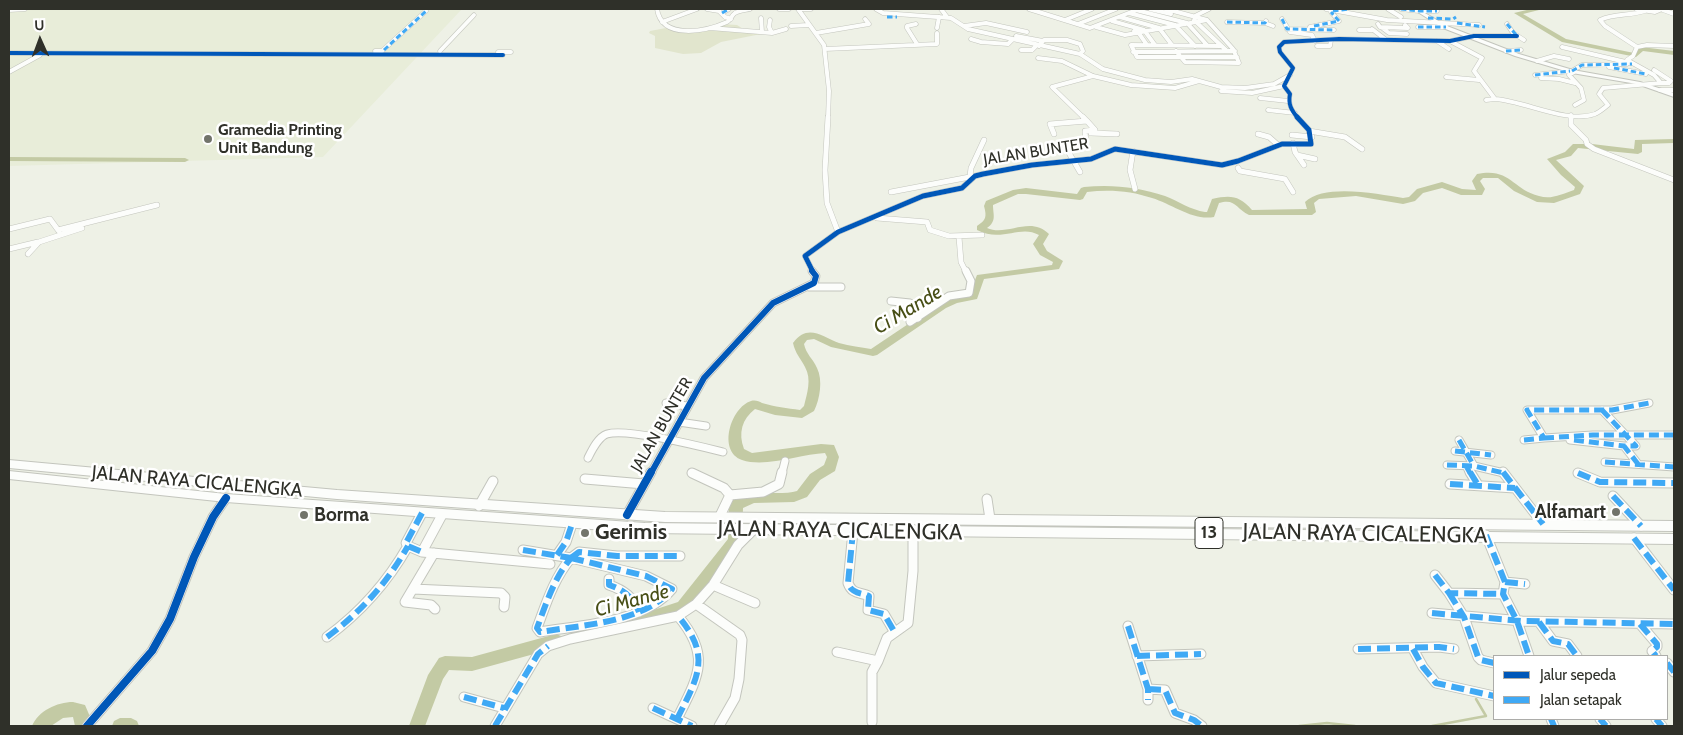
<!DOCTYPE html>
<style>
body{margin:0}
#map{position:relative;width:1683px;height:735px;overflow:hidden;background:#eef1e6;font-family:Cabin,sans-serif}
canvas{display:block}
.frame{position:absolute;inset:0;border:10px solid #2f3029;pointer-events:none}
.legend{position:absolute;left:1493px;top:655px;width:175px;height:65px;box-sizing:border-box;background:#fff;border:1px solid #acaca9;margin:0;padding:6px 9px;list-style:none;font-size:15px;color:#2f3029}
.legend li{display:flex;align-items:center;gap:10px;height:25px}
.legend b{width:25px;border:1px solid #acaca9}
.north{position:absolute;left:15px;top:15px;width:50px;height:50px;-webkit-text-stroke:4px #fff;paint-order:stroke;rotate:358deg;font-size:14px;font-weight:700;line-height:20px;text-align:center;color:#2f3029}
.north::after{content:'';display:block;margin:auto;width:18px;height:22px;background:#2f3029;clip-path:polygon(50% 0,100% 100%,50% 72%,0 100%)}
</style>
<div id="map">
<canvas width="1683" height="735"></canvas>
<div class="frame"></div>
<ul class="legend">
<li><b style="height:6px;background:#0057b8"></b>Jalur sepeda</li>
<li><b style="height:6px;background:#3fa9f5"></b>Jalan setapak</li>
</ul>
<div class="north">U</div>
</div>
<script>
const context = document.querySelector('canvas').getContext('2d');
context.lineJoin = 'round';
function paint(path, color) {
  context.fillStyle = color;
  context.fill(path, 'evenodd');
}
function stroke(path, color, width, dash) {
  context.strokeStyle = color;
  context.lineWidth = width;
  context.lineCap = dash ? 'butt' : 'round';
  context.setLineDash(dash || []);
  context.stroke(path);
}
function drawText(font, color, halo, rows, align = 'center') {
  context.font = font + ' Cabin,sans-serif';
  context.lineWidth = 5;
  context.setLineDash([]);
  context.textBaseline = 'middle';
  context.strokeStyle = halo;
  context.fillStyle = color;
  for (const [text, x, y, turn = 0] of rows) {
    context.save();
    context.translate(x, y);
    context.rotate((+turn || 0) * Math.PI / 180);
    context.textAlign = isNaN(turn) ? turn : align;
    if (halo) context.strokeText(text, 0, 0);
    context.fillText(text, 0, 0);
    context.restore();
  }
}
paint(new Path2D(`
 M22,9L438,10L330,9H462L323,157L9,166V13Z`), '#e8edd9');
paint(new Path2D(`
 M721,24L737,25L745,30L761,34L721,42L701,53L683,54L655,48V36L649,33L650,31L666,28L685,32Z`), '#e1e5cd');
stroke(new Path2D(`
 M1299,726L1327,723L1355,726
 M1432,726L1486,716L1476,699`), '#c3caa4', 2.5);
paint(new Path2D(`
 M1531,9H1543L1523,14L1566,39L1634,53L1641,47L1674,51V55L1643,51L1636,57L1562,42L1514,13Z
 M1674,139V143L1642,144V152L1638,154L1578,148L1571,156L1556,160L1584,186L1580,194L1554,203L1537,202L1514,191L1498,178H1483L1480,181L1485,189L1482,195H1461L1442,188L1423,193L1415,201L1403,204L1356,196L1319,199L1314,203L1316,212L1312,215H1249C1236,209 1236,198 1219,203L1214,217C1193,221 1172,204 1152,198C1132,191 1109,189 1087,192L1083,199L1080,200L1026,194H1018L993,205C993,215 997,221 987,228C1007,237 1030,215 1049,234L1043,244L1047,251L1063,261L1059,269L984,279L977,299L957,303L946,308L877,355L873,356L831,347L814,339L807,340L804,344C806,354 813,359 817,368C823,380 820,399 814,411L802,418L775,415L755,409C742,419 738,433 744,449L752,453L821,444L834,445L839,457L835,471L820,480L807,497L794,502L754,503L743,508L742,540L688,611L637,627L632,625L629,621L632,617L678,602L728,539L729,505C740,486 780,497 797,491L810,474L824,465L827,457L825,453C801,454 766,468 742,460C717,451 731,407 751,401C755,400 759,401 762,403C775,407 787,408 800,410L804,406C807,394 812,379 805,367C801,359 795,353 793,343C808,323 822,337 839,343C850,346 861,347 871,349L938,304L950,298L969,295L977,275L1052,265L1053,262L1040,255L1033,244L1039,235C1020,224 1002,243 977,230V226C986,220 987,217 984,206L986,201L1013,190L1026,188L1077,194L1081,188L1084,187C1111,184 1139,187 1165,196C1178,201 1191,210 1205,212H1207L1212,199C1230,195 1239,195 1252,210L1307,209L1305,202C1324,183 1379,194 1403,198L1409,197L1417,189L1442,182L1462,189L1476,190L1472,181L1477,174C1510,167 1512,189 1539,196C1551,200 1562,194 1574,190L1575,187L1561,175L1547,159L1565,152L1573,144H1592L1634,149L1635,140Z
 M9,157L185,158L189,160L185,162L9,161Z
 M556,634L561,636L564,641L561,646L556,648L472,671L449,670L443,679L425,726H409L428,675L439,658L445,656L472,657Z
 M73,702L85,705L94,726H75L73,717L63,718L51,726H32C38,711 57,702 73,702Z
 M120,718H131L137,721L139,726H112L114,721Z`), '#c3caa4');
const minorFar3 = new Path2D(`
 M657,9C662,41 707,31 727,22C731,20 731,16 735,13C738,11 746,10 750,9
 M707,9L719,11L725,17L731,19
 M779,9H789
 M798,9L824,45L829,91L828,118
 M798,9H811
 M876,9L883,13L951,18L968,29L1080,54L1103,69L1145,80L1171,82L1192,79L1221,87L1245,88L1274,84L1290,75
 M941,9L947,17
 M1029,9L1090,28L1139,9
 M1150,9L1171,14
 M1326,9L1387,20L1479,25
 M1388,9L1401,17
 M1401,9L1419,11
 M1636,9L1655,12L1662,9
 M9,10L25,9
 M1136,10L1187,23L1207,45
 M1663,10L1674,14
 M1418,11H1437
 M722,13L729,9
 M1129,13L1175,25L1195,46
 M1195,16L1209,9
 M1120,17L1159,28L1172,45
 M761,18L762,32
 M1282,19L1290,32L1312,35L1315,41
 M770,20L769,27L772,33L786,29
 M1065,20L1092,9
 M1194,20L1227,51H1235
 M1112,21L1144,30L1155,45
 M662,22L697,9
 M1227,22L1265,23L1266,21
 M1265,23L1273,26
 M916,24L907,26V28L917,44
 M1078,24L1116,9
 M1378,24L1380,27L1408,28L1405,25
 M1507,24L1513,33L1524,40
 M791,26L808,25
 M964,26L986,23L1027,32
 M1096,27L1125,35L1207,20L1166,9
 M1310,27L1339,21L1331,12
 M1381,27L1389,33L1407,34
 M1418,27H1446
 M710,28L772,33
 M937,28L939,17
 M1287,29L1334,30
 M1372,29L1385,39
 M1359,30H1373
 M1134,31L1138,32L1147,45
 M816,33L869,24L865,19
 M1016,36L1043,41
 M971,39L981,42L1008,44L1012,40
 M1437,41L1449,49
 M1450,41L1482,58L1474,71L1495,99L1486,100
 M1039,46L1044,40H1067L1080,44L1083,51L1080,54
 M1221,46L1131,45L1137,57H1237
 M1317,46H1330L1331,40
 M1562,47L1630,63
 M1637,47L1605,26L1600,20C1615,13 1630,16 1645,11
 M825,49L937,44V33
 M1021,50H1032L1036,46
 M375,51H382L426,11L425,9
 M440,51L474,15
 M1176,51L1185,62L1239,63L1233,49L1207,20
 M1506,51L1521,50
 M498,52H511
 M1133,52L1227,51
 M9,53L503,55
 M1038,58L1062,61L1093,76L1131,85L1175,88L1199,81
 M1537,61L1554,56L1569,59
 M1609,67L1646,74
 M1654,70L1671,81L1669,83H1659
 M1572,71L1582,65L1627,64
 M9,72L40,55
 M1574,72L1569,75L1581,88L1584,100L1575,105
 M1535,75L1570,71
 M1446,77L1479,80
 M1541,78L1559,79L1575,83
 M1660,90H1674
 M1221,91L1252,93L1284,86
 M1260,98L1288,101
 M1495,99C1525,101 1567,124 1595,114C1600,112 1604,108 1608,105L1599,94L1603,88L1661,83L1654,75L1627,60L1633,56L1637,47L1647,45L1674,46
 M1268,110L1295,113
 M1571,115V118
 M1084,118L1052,87L1093,76
 M1298,118C1291,110 1288,104 1290,94L1284,86L1293,68L1280,52L1279,47L1284,42L1339,39L1450,41L1474,36H1517`);
const minorFar2 = new Path2D(`
 M828,117L825,170L827,203L838,232
 M1571,117V125L1586,140L1587,144L1594,149L1674,180
 M1309,131L1345,137L1362,149
 M1091,133L1117,134
 M1054,134L1050,124L1087,121L1083,117
 M1258,134L1269,137L1278,145
 M1292,135L1312,137
 M1293,143L1295,152L1304,165
 M1086,144L1085,131L1095,130L1087,121
 M1065,146L1080,172
 M1133,151L1130,170L1135,189
 M1297,155L1315,159
 M1238,168L1240,171L1285,179L1293,192
 M970,176L971,168L984,140
 M891,192L975,176
 M877,218L927,222L930,230L949,236L982,235
 M9,229L50,219L61,234
 M58,230L157,205
 M959,237L961,262L966,272
 M9,249L38,242
 M28,254L39,242L82,228
 M813,272L805,256L838,232L923,196L962,188L975,176L983,174L1032,165L1091,159L1115,149L1222,165L1238,161L1282,144H1311L1309,130L1297,117`);
const minorFar1 = new Path2D(`
 M809,287H841
 M891,301L910,303L918,318
 M910,322L949,296L969,293L971,281L966,271
 M666,403L687,406
 M1602,410L1636,446H1624L1638,464
 M679,422L706,426
 M1544,438L1593,435H1674
 M1459,440L1474,466
 M1524,440L1544,438L1527,410H1612L1649,403
 M1570,440L1624,446
 M1455,451L1491,455
 M588,458C592,450 598,437 607,434C628,428 699,446 723,452
 M1605,462L1674,467
 M1447,465L1474,466L1504,473
 M1466,466L1470,473
 M651,473L704,378L773,303L814,283L816,276L812,271
 M782,473L785,461`);
const minor = new Path2D(`
 M1470,472L1478,485
 M1503,472L1543,524
 M692,473L724,488L730,495L763,492L779,484L782,472
 M1578,473L1600,482L1674,483
 M585,479L644,484
 M1450,484L1515,488
 M1613,496L1641,526
 M987,499L990,519
 M479,506L493,481
 M422,513L406,543L408,546L422,552L550,564
 M627,515L651,472
 M719,518L730,495
 M853,531L848,583C852,594 859,592 869,596L868,610L884,614L894,631
 M1486,535L1505,582L1503,594L1517,621L1529,656
 M1634,538L1674,590
 M523,550L571,558
 M422,552L442,515
 M434,553L405,602L431,605L435,609
 M557,555L566,542L572,524
 M571,558L646,576L672,589C644,623 581,625 540,632L537,628C546,604 554,578 571,558Z
 M571,558L579,552L617,556H680
 M1435,575L1449,593L1503,594
 M609,579V585C624,590 633,597 639,612
 M1505,582L1525,584
 M713,585L755,603
 M413,589L501,593L505,597L504,607
 M1449,593L1464,617L1478,657L1481,660L1494,663
 M696,604L740,635L742,640L739,679L735,698L719,726
 M1432,613L1522,621L1674,624
 M1539,622L1553,641L1568,644L1577,656
 M1640,624L1657,644V647L1652,651L1656,656
 M1128,626L1148,689V700
 M327,637C361,612 387,583 408,546
 M1358,649L1439,647L1454,649
 M1413,649L1423,667L1436,683L1494,696
 M837,652L878,661L887,638L908,623L913,571V532
 M1137,656L1201,654
 M1667,663L1674,672
 M1148,689L1165,690L1175,713L1194,720L1202,726
 M464,697L504,708
 M653,708L692,726
 M677,719C698,677 712,656 678,616
 M1551,719L1554,726
 M1600,719L1606,726
 M1656,719L1662,726
 M872,722V672L878,661
 M87,726L152,651L170,619L194,557L213,517L226,498
 M495,726L538,654L548,646L570,639L678,616L696,604L713,585L738,545L754,529`);
const major = new Path2D(`
 M1413,9H1418L1447,26L1519,54L1573,70L1640,82L1674,93V97L1637,84L1572,73L1515,56L1443,28Z`);
const highway = new Path2D(`
 M9,460L337,490L665,512L1674,521V531L665,522L337,499L9,468Z
 M9,471L226,494L645,523L1674,534V544L645,533L226,502L9,479Z`);
stroke(minorFar3, '#c3c5bd', 5);
stroke(minorFar2, '#c3c5bd', 6);
stroke(minorFar1, '#c3c5bd', 9);
stroke(minor, '#c3c5bd', 11);
stroke(major, '#c3c5bd', 2);
stroke(highway, '#c3c5bd', 2);
stroke(minorFar3, '#fcfdfb', 4);
stroke(minorFar2, '#fcfdfb', 5);
stroke(minorFar1, '#fcfdfb', 7);
stroke(minor, '#fcfdfb', 9);
paint(major, '#fcfdfb');
paint(highway, '#fcfdfb');
stroke(new Path2D(`
 M1401,9L1419,11
 M1333,11L1349,9
 M1418,11H1437
 M722,13L729,9
 M887,17H897
 M1428,18L1453,19L1456,17
 M1282,19L1287,29L1334,30
 M1227,22L1265,23L1266,21
 M1457,23L1485,27
 M1507,24L1517,36
 M1314,26L1339,21L1331,12
 M1418,27H1446
 M384,50L426,11L425,9
 M1506,51L1521,50
 M1614,68L1646,74
 M1572,71L1582,65L1632,64
 M1535,75L1570,71`), '#3fa9f5', 3, [5.5, 3]);
stroke(new Path2D(`
 M1602,410L1636,446H1624L1638,464
 M1544,438L1593,435H1674
 M1459,440L1474,466
 M1524,440L1544,438L1527,410H1612L1649,403
 M1574,440L1624,446
 M1455,451L1491,455
 M1605,462L1674,467
 M1447,465L1474,466L1504,473
 M1466,466L1470,473`), '#3fa9f5', 5, [10, 5]);
stroke(new Path2D(`
 M1470,472L1478,485
 M1503,472L1543,524
 M1578,473L1600,482L1674,483
 M1450,484L1515,488
 M1613,496L1641,526
 M422,513L406,543L408,546L422,552
 M853,531L848,583C852,594 859,592 869,596L868,610L884,614L894,631
 M1486,535L1505,582L1503,594L1517,621L1529,656
 M1634,538L1674,590
 M523,550L571,558
 M557,555L566,542L572,524
 M571,558L646,576L672,589C644,623 581,625 540,632L537,628C546,604 554,578 571,558Z
 M571,558L579,552L617,556H680
 M1435,575L1449,593L1503,594
 M609,579V585C624,590 633,597 639,612
 M1505,582L1525,584
 M1449,593L1464,617L1478,657L1481,660L1494,663
 M1432,613L1522,621L1674,624
 M1539,622L1553,641L1568,644L1577,656
 M1640,624L1657,644V647L1652,651L1656,656
 M1128,626L1148,689V700
 M327,637C361,612 387,583 408,546
 M1358,649L1439,647L1454,649
 M1413,649L1423,667L1436,683L1494,696
 M1137,656L1201,654
 M1667,663L1674,672
 M1148,689L1165,690L1175,713L1194,720L1202,726
 M464,697L504,708
 M653,708L692,726
 M677,719C698,677 712,656 678,616
 M1551,719L1554,726
 M1600,719L1606,726
 M1656,719L1662,726
 M495,726L538,654L548,646`), '#3fa9f5', 6, [13, 6]);
stroke(new Path2D(`
 M9,53L503,55
 M1298,118C1291,110 1288,104 1290,94L1284,86L1293,68L1280,52L1279,47L1284,42L1339,39L1450,41L1474,36H1517`), '#0057b8', 4);
stroke(new Path2D(`
 M813,272L805,256L838,232L923,196L962,188L975,176L983,174L1032,165L1091,159L1115,149L1222,165L1238,161L1282,144H1311L1309,130L1297,117`), '#0057b8', 5);
stroke(new Path2D(`
 M651,473L704,378L773,303L814,283L816,276L812,271`), '#0057b8', 6);
stroke(new Path2D(`
 M627,515L651,472
 M87,726L152,651L170,619L194,557L213,517L226,498`), '#0057b8', 8);
for (const [x, y, r, color] of [
 [208,139,5,"#72746b"],
 [1616,512,5,"#72746b"],
 [304,515,5,"#72746b"],
 [585,533,5,"#72746b"]
]) {
  const dot = new Path2D();
  dot.arc(x, y, r, 0, 2 * Math.PI);
  context.fillStyle = color;
  context.fill(dot);
  stroke(dot, '#fff', 2);
}
drawText('bold 16px', '#2f3029', '#fff', [
 ["Gramedia Printing",218,130],
 ["Unit Bandung",218,148]
], 'left');
drawText('16px', '#2f3029', '#fff', [
 ["JALAN BUNTER",1036,152,-9],
 ["JALAN BUNTER",662,425,-60]
]);
for (const [x, y, w] of [
 [1209,533,28]
]) {
  const box = new Path2D();
  box.roundRect(x - w / 2, y - 15.5, w, 31, 4);
  context.fillStyle = '#fff';
  context.fill(box);
  stroke(box, '#2f3029', 1);
}
drawText('bold 18px', '#2f3029', null, [
 ["13",1209,533]
]);
drawText('19px', '#2f3029', '#fff', [
 ["JALAN RAYA CICALENGKA",197,482,5]
]);
drawText('bold 19px', '#2f3029', '#fff', [
 ["Alfamart",1606,512],
 ["Borma",314,515,"left"]
], 'right');
drawText('italic 20px', '#474e15', '#fff', [
 ["Ci Mande",908,310,-31],
 ["Ci Mande",632,601,-15]
]);
drawText('22px', '#2f3029', '#fff', [
 ["JALAN RAYA CICALENGKA",840,531,1],
 ["JALAN RAYA CICALENGKA",1365,534,1]
]);
drawText('bold 22px', '#2f3029', '#fff', [
 ["Gerimis",595,533]
], 'left');
</script>
